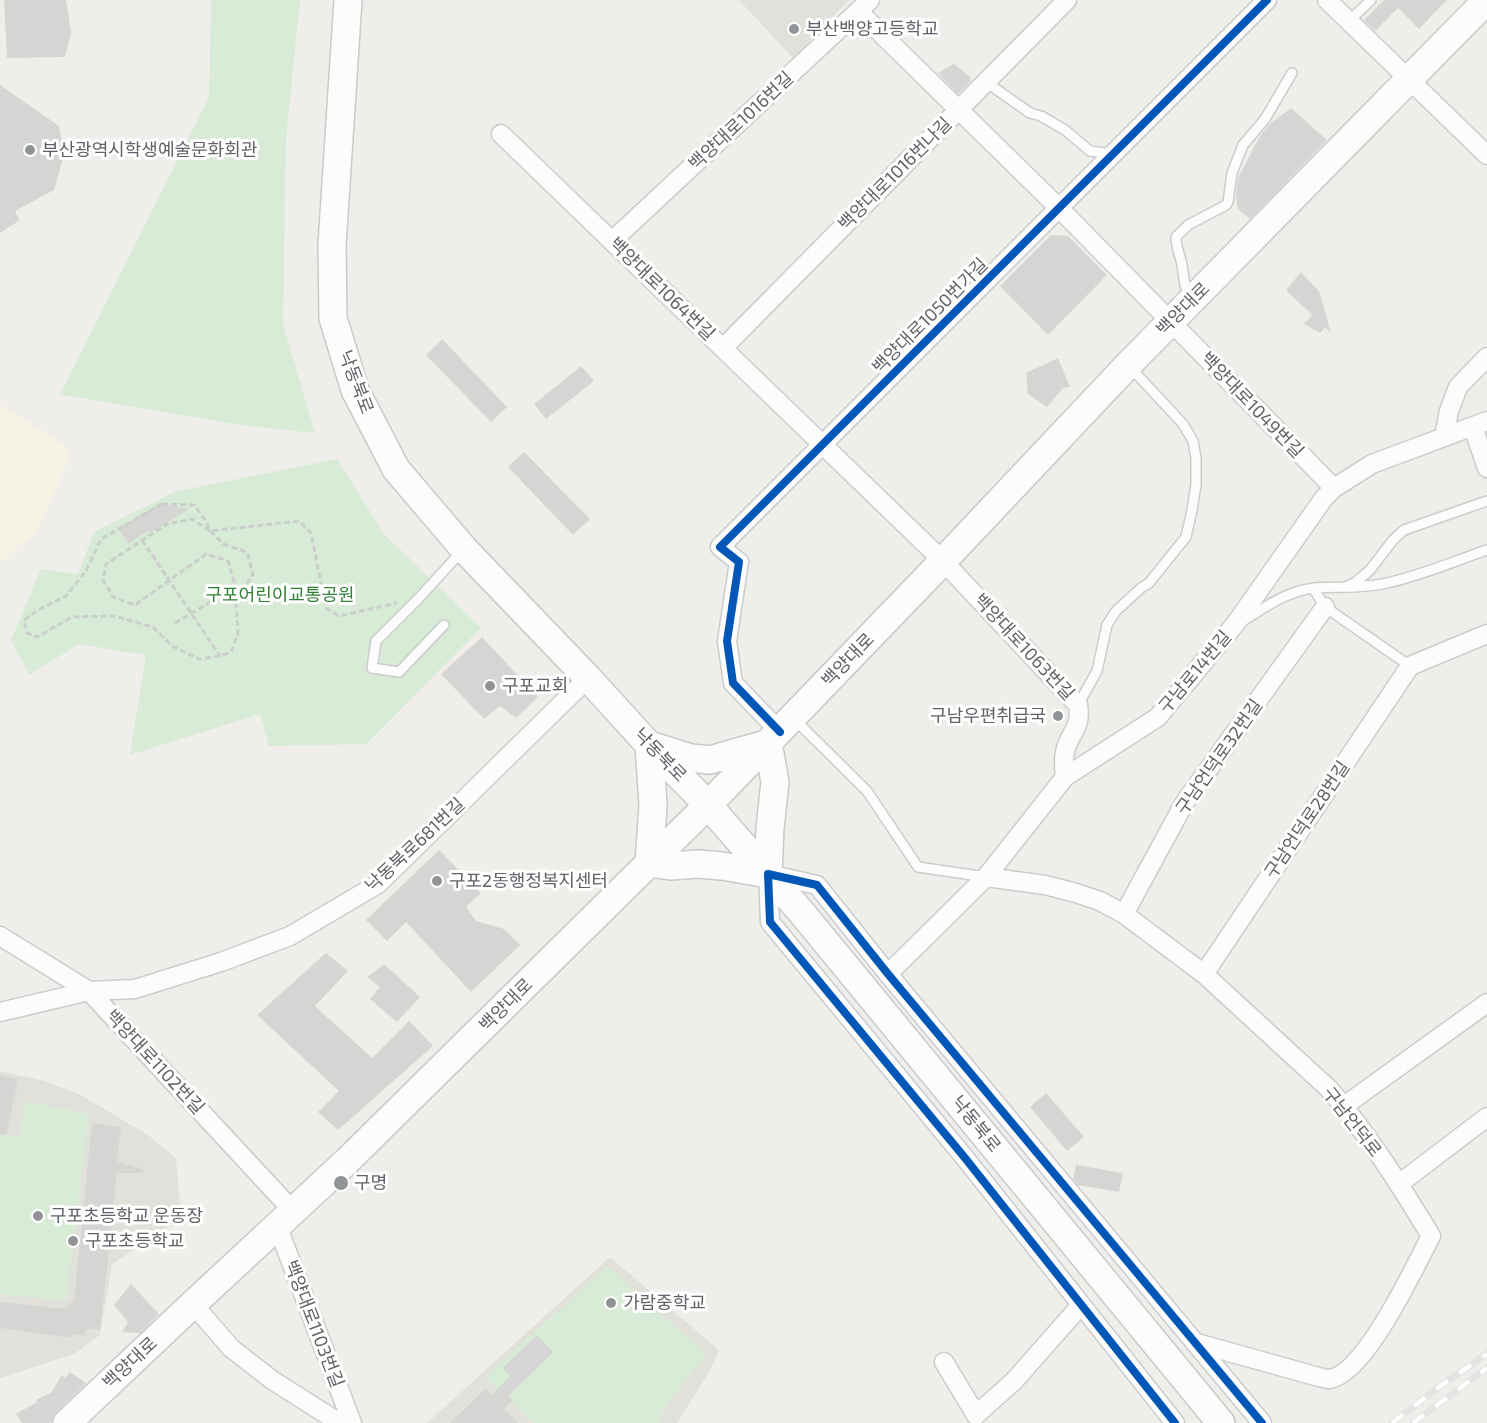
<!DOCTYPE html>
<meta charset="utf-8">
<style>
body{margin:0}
canvas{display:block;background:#efeeea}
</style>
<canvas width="1487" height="1423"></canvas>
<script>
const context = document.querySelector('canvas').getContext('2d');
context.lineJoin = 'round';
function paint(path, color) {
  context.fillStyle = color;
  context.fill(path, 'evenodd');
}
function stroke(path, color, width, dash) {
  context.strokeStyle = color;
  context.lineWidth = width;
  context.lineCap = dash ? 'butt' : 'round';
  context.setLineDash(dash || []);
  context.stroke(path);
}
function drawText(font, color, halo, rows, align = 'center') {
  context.font = font + ' "Exo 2","Noto Sans KR",sans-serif';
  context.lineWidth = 6;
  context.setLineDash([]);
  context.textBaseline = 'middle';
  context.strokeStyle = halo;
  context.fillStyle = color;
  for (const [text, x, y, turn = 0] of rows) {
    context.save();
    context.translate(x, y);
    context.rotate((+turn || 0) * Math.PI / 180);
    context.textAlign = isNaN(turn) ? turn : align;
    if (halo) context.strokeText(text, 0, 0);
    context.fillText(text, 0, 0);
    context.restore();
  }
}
paint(new Path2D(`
 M0,404L64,445L70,457L36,532L0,562Z`), '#f7f3e4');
paint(new Path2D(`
 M739,0H849L793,58Z
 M0,1071L44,1081L79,1094L148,1135L176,1158L181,1218L112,1264L100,1335L74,1354L0,1378Z
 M610,1257L719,1350L711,1369L677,1423H427Z`), '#e2e0da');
paint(new Path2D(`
 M211,0H300L286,139L283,324L315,433L239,425L60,394L209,97Z
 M337,459L384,534L481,628L366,744L269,746L260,714L130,755L146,655L79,644L29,675L11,640L41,569L78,574L94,532L174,492Z
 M26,1101L89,1114L66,1301L0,1294V1134L19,1138Z
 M607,1266L706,1354L664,1409L657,1423H532L485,1377Z`), '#d8ebd6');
paint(new Path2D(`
 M4,0H66L71,33L65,57L7,58Z
 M1384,0H1447L1419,29L1398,8L1375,31L1364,20Z
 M954,64L970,77L971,81L958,94L938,73Z
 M0,85L59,126L64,155L54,190L15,211L20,220L0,233Z
 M1291,108L1327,140L1250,219L1238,209L1236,196L1238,178L1260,136L1271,123Z
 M1051,235L1068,236L1107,275L1048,335L1000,286Z
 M1301,272L1319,291L1331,333L1325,327L1320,333L1304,324L1312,315L1286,290Z
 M442,339L507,407L491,422L426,355Z
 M1058,358L1070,387L1063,388L1047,407L1028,394L1026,373Z
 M581,366L594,381L546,419L534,404Z
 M524,452L590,519L573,535L508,467Z
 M161,503L189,509L150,533L148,530L129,544L118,528Z
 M482,637L538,697L516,718L500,706L484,719L441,674Z
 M439,850L481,893L466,907L476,921L504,929L520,945L471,992L406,922L387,941L366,920Z
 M326,953L348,971L315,1006L372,1058L409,1021L433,1046L338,1130L318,1112L339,1091L257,1015Z
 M384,964L420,997L397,1022L370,999L380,987L367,977Z
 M0,1075L18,1079L6,1135L0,1134Z
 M1046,1093L1084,1137L1067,1151L1030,1107Z
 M92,1123L121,1127L117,1161L144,1170V1173H117L100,1330L86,1329L85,1336L71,1334V1338L0,1328V1302L64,1309L74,1300Z
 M1076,1165L1123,1173L1119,1192L1078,1185L1073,1179Z
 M131,1284L159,1314L140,1333L122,1332L128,1322L114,1305Z
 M537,1335L553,1352L509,1395L513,1400L504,1409L518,1423H450L485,1389L492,1395L510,1376L503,1368Z
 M70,1372L86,1383L56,1412L52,1418V1422L50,1423H22L16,1414L37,1402L36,1400L51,1393L62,1375L65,1378Z`), '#d6d5d3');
const service = new Path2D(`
 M1349,21L1371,0
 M986,82L1030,113L1041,116L1065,130L1090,151L1113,154
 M1190,299C1184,288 1184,278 1182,265C1180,255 1176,247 1176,237L1188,225L1226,205L1228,202L1232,173L1243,145L1265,119L1292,73
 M1345,587L1356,582L1370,570L1393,540L1404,530L1487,501
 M1313,588L1325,607L1410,666
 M1243,621C1265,607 1287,591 1314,588C1338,586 1362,589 1387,583C1420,576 1455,561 1487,550
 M444,625L399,672L372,668L376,641L419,598L462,551
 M1078,705L1097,671L1107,625L1116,611L1141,588L1149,583L1186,537L1192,510L1196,485V458L1193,441L1183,424L1130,367
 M794,719L867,791L918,867L986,877`);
const minor = new Path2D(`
 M1327,0L1487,155
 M859,12L1059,208L1334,488
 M501,134L943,561L1078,705C1082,730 1069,732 1065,752C1063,760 1064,768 1065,777
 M612,241L870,0
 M723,348L1067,0
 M1473,427L1487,468
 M1444,437L1449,411L1458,387L1487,357
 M780,732L733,683L727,641L739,562L720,547L1267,0
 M986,877L1045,885L1076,893L1100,901L1124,914L1204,974L1329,1089C1368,1134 1400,1185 1431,1236C1415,1266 1365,1375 1329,1379C1325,1379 1319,1377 1315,1376L1197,1343
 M1124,914L1185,802L1325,607
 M0,936L89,991L293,1211
 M888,974L986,877L1065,777L1158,717L1236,623L1324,498L1334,488L1372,464L1487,421
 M1204,974L1410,666L1487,634
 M0,1012L89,991L135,989L221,962L290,936L378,884L588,678
 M1344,1106L1487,1003
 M1399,1184L1487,1117
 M277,1225L352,1423
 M193,1304L231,1348L272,1380L340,1423
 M944,1362L976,1415L1014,1381L1081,1305
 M1175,1423L965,1158L770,922L768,874L817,885L888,974L1262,1423`);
const secondary = new Path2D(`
 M348,0L332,245L333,318L355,390L396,469L464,549L588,678L649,745L708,805L802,913L1221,1423
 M653,746L691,758L710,760L766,744
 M649,863L670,866L698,864L722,866L768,874
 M649,863L653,805L649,745
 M768,874L770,828L775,782L768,743
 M67,1423L193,1304L347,1161L708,805L943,561L1128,365L1487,0`);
stroke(service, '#cbcccc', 12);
stroke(minor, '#cbcccc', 21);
stroke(secondary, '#cacacb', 30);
stroke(new Path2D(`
 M162,504L194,505L206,521L210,531L225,545L247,552L253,574L236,603L238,633L231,652L220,656L199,659L172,646L153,627L115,616L72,617L37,637L27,633L24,620L38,610L66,596L86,571L101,539Z
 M142,540L220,656
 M175,623L224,594L234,582L228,561L206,554L135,605L113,597L103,580L106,564L167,524L192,519L210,531L299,521L311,533L326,608L339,616L397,603`), '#cacfcc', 3, [6, 3]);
stroke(service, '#fdfcfc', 9);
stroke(minor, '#fdfcfc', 18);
stroke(secondary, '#fdfcfc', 27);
const rail = new Path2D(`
 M1392,1423L1439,1387L1487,1354
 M1413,1423L1487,1368`);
stroke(rail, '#e4e4e4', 7);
stroke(rail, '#fff', 4.5, [14]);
stroke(new Path2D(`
 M780,732L733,683L727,641L739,562L720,547L1267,0
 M1175,1423L965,1158L770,922L768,874L817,885L888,974L1262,1423`), '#0057b8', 8);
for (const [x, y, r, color] of [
 [794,29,6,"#919496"],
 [30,150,6,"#919496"],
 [490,686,6,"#919496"],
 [1058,716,6,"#919496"],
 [437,881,6,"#919496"],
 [341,1183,8,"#919496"],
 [38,1216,6,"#919496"],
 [73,1241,6,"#919496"],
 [611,1303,6,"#919496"]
]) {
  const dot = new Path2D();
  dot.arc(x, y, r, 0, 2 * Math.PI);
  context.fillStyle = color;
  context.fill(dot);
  stroke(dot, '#fff', 2);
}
drawText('18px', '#5f6368', '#fff', [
 ["부산백양고등학교",806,29],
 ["부산광역시학생예술문화회관",42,150],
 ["구포교회",502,686],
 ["구남우편취급국",1046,716,"right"],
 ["구포2동행정복지센터",449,881],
 ["구명",354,1183],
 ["구포초등학교 운동장",50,1216],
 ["구포초등학교",85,1241],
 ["가람중학교",623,1303]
], 'left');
drawText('18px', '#5f6368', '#fff', [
 ["백양대로1016번길",741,121,-43],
 ["백양대로1016번나길",895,174,-45],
 ["백양대로1064번길",662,289,44],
 ["백양대로",1183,309,-45],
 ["백양대로1050번가길",930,316,-45],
 ["낙동북로",356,382,69],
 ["백양대로1049번길",1252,405,46],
 ["백양대로1063번길",1024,647,47],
 ["백양대로",848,660,-46],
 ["구남로14번길",1195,672,-50],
 ["낙동북로",660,755,46],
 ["구남언덕로32번길",1219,757,-55],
 ["구남언덕로28번길",1307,820,-56],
 ["낙동북로681번길",415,845,-43],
 ["백양대로",506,1005,-45],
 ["백양대로1102번길",155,1062,47],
 ["구남언덕로",1352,1122,52],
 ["낙동북로",976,1124,51],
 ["백양대로1103번길",314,1324,69],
 ["백양대로",130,1363,-43]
]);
drawText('18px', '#348238', '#fff', [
 ["구포어린이교통공원",280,595]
]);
</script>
